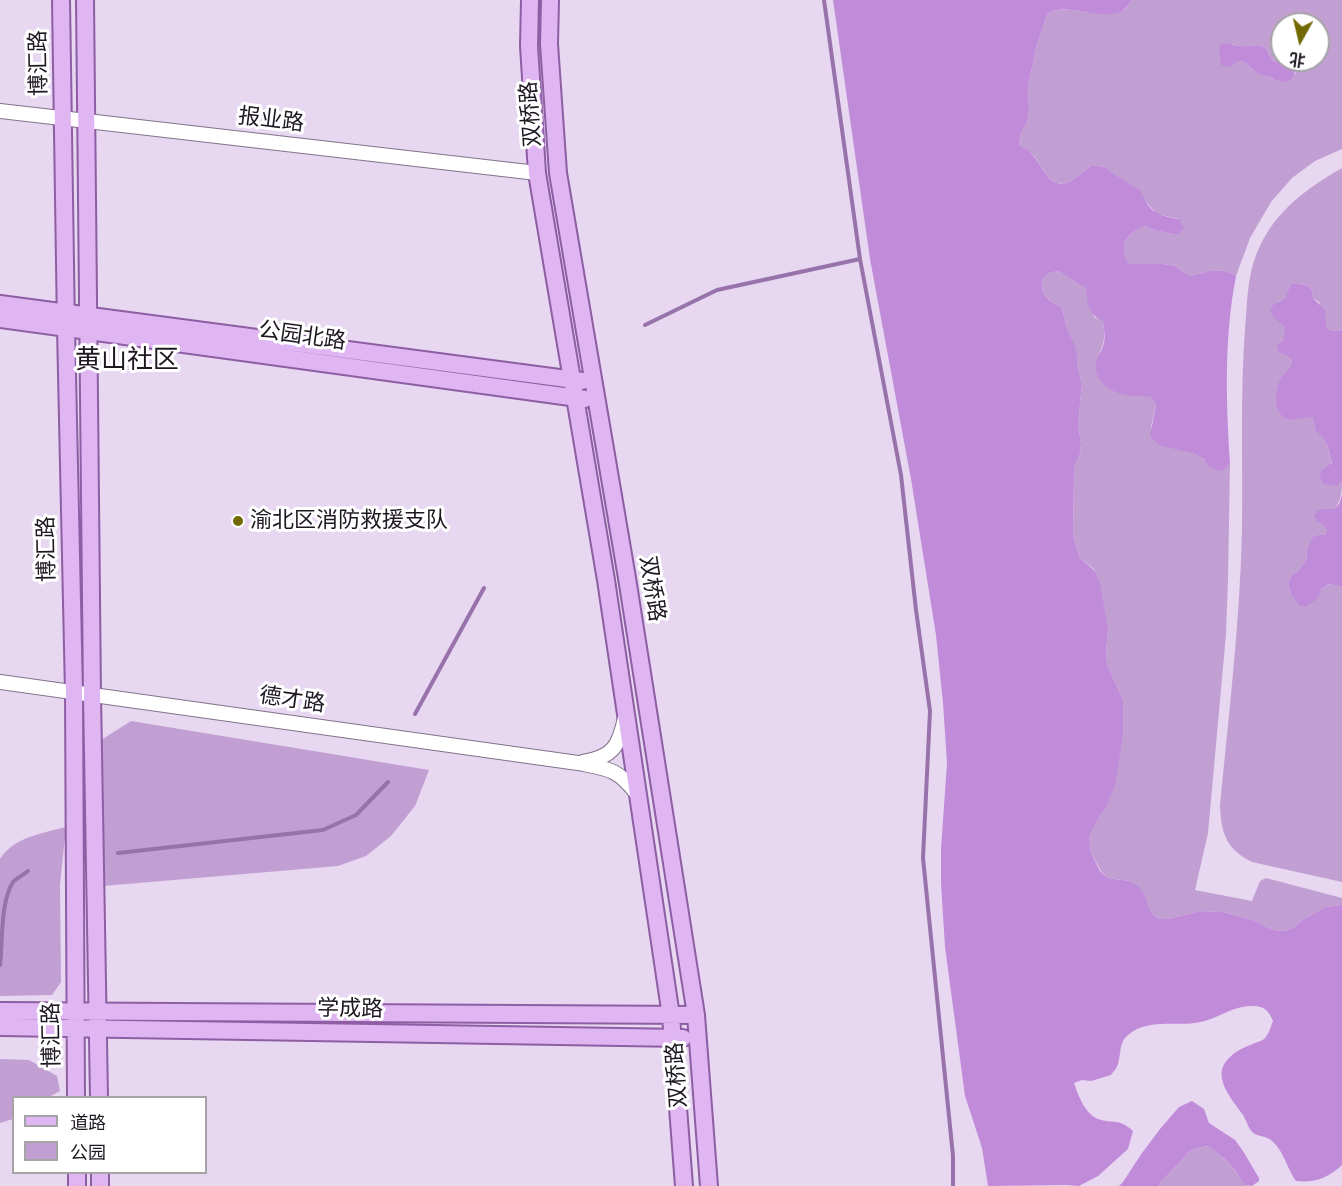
<!DOCTYPE html>
<meta charset="utf-8">
<style>
body{margin:0}
#map{position:relative;width:1342px;height:1186px;overflow:hidden;background:#e7d7f0;font-family:"Sofia Sans Condensed","Noto Sans SC",sans-serif}
canvas{display:block}
.legend{position:absolute;left:12px;top:1096px;width:195px;height:78px;box-sizing:border-box;background:#fff;border:2px solid #a5a3a6;margin:0;padding:8px 10px;list-style:none;font-size:18px;color:#1e1820}
.legend li{display:flex;align-items:center;gap:12px;height:30px}
.legend b{width:30px;border:2px solid #a5a3a6}
.north{position:absolute;left:1270px;top:12px;width:60px;height:60px;box-sizing:border-box;background:#fff;border:2px solid #a5a3a6;border-radius:50%;rotate:188deg;font-size:16px;font-weight:700;line-height:24px;text-align:center;color:#1e1820}
.north::after{content:'';display:block;margin:auto;width:21px;height:27px;background:#716901;clip-path:polygon(50% 0,100% 100%,50% 72%,0 100%)}
</style>
<div id="map">
<canvas width="1342" height="1186"></canvas>
<ul class="legend">
<li><b style="height:8px;background:#dfb5f2"></b>道路</li>
<li><b style="height:16px;background:#c29fd3"></b>公园</li>
</ul>
<div class="north">北</div>
</div>
<script>
const context = document.querySelector('canvas').getContext('2d');
context.lineJoin = 'round';
function paint(path, color) {
  context.fillStyle = color;
  context.fill(path, 'evenodd');
}
function stroke(path, color, width, dash) {
  context.strokeStyle = color;
  context.lineWidth = width;
  context.lineCap = dash ? 'butt' : 'round';
  context.setLineDash(dash || []);
  context.stroke(path);
}
function drawText(font, color, halo, rows, align = 'center') {
  context.font = font + ' "Sofia Sans Condensed","Noto Sans SC",sans-serif';
  context.lineWidth = 6;
  context.setLineDash([]);
  context.textBaseline = 'middle';
  context.strokeStyle = halo;
  context.fillStyle = color;
  for (const [text, x, y, turn = 0] of rows) {
    context.save();
    context.translate(x, y);
    context.rotate((+turn || 0) * Math.PI / 180);
    context.textAlign = isNaN(turn) ? turn : align;
    if (halo) context.strokeText(text, 0, 0);
    context.fillText(text, 0, 0);
    context.restore();
  }
}
paint(new Path2D(`
 M1132,0H1342V149L1315,161L1292,178L1271,202L1250,238L1236,276C1218,266 1209,272 1190,276L1175,266L1162,264H1129C1118,244 1126,234 1145,226L1154,230L1177,235L1179,219L1157,214L1144,200L1110,171L1105,167L1092,165C1085,170 1077,178 1069,182C1051,189 1045,171 1037,160C1032,153 1026,149 1019,145L1021,133L1027,123L1029,111L1028,87L1036,48L1047,15C1064,0 1107,23 1126,8C1128,5 1130,3 1132,0ZM1282,24H1318V60H1304C1303,66 1297,70 1294,75L1273,79L1253,70L1244,62L1239,61L1231,44C1236,45 1241,47 1246,46C1253,46 1260,43 1265,48C1269,52 1269,57 1273,61L1283,62L1289,60H1282Z
 M1342,168V330L1331,331L1326,326L1319,302L1313,298L1312,291L1308,286L1299,284H1291L1287,292V298L1278,302L1280,322L1285,327V336L1281,342L1286,355L1292,360L1291,368L1285,374L1298,419L1305,417H1312L1314,423L1315,431L1323,436L1326,442L1337,485L1342,481C1342,506 1336,508 1318,522L1324,524L1327,530L1325,535H1318L1307,549L1306,561L1297,572L1292,575L1288,582L1291,594L1321,589L1329,584L1342,587V882L1252,862C1226,849 1221,833 1220,805C1229,713 1240,621 1242,529C1243,462 1240,395 1245,329C1247,307 1247,283 1254,261C1269,216 1302,191 1342,168Z
 M1058,271L1086,289L1094,317L1103,322C1105,336 1105,343 1098,356L1127,395H1140L1150,397L1156,405L1151,427L1185,451L1195,454L1222,470L1230,463L1228,578L1226,634L1208,833L1195,890L1252,901L1260,881L1266,878L1342,898V905L1325,907L1301,921L1293,928L1284,931L1273,930L1253,920L1222,912L1201,911L1168,919H1158L1151,914L1147,905L1129,881L1108,878L1101,871L1091,853L1089,841L1090,832L1100,815L1106,808L1120,754L1123,737V700L1107,664L1106,652L1108,630L1094,569L1080,558L1073,535L1074,472L1076,463L1080,454L1081,444L1078,425L1082,384L1077,364V353L1066,326L1062,307C1047,300 1041,297 1042,279L1049,273Z
 M131,721L429,770L415,806L391,836L366,856L338,866L103,886L101,740Z
 M66,827L60,885L61,982L52,995L0,996V859C14,837 43,833 66,827Z
 M0,1059L29,1060L57,1076L60,1091L49,1097L14,1098L13,1119L0,1123Z
 M1207,1146L1219,1154L1230,1165L1247,1186H1159L1160,1183L1191,1150Z`), '#c29fd3');
paint(new Path2D(`
 M833,0H1132C1129,4 1126,8 1122,11C1101,22 1064,0 1047,15L1036,48L1028,87L1029,111L1027,123L1021,133L1019,145C1025,148 1030,151 1034,157C1044,167 1049,190 1069,182C1077,178 1085,170 1092,165L1105,167L1115,175L1141,191C1148,212 1159,216 1179,219L1184,228L1177,235L1154,230L1145,226C1126,234 1118,244 1129,264H1162L1175,266L1190,276C1209,272 1218,266 1236,276C1224,338 1226,400 1230,463L1222,471L1210,468L1204,459L1195,454L1159,445L1150,436L1156,405L1150,397C1142,396 1134,397 1126,395C1109,392 1091,379 1097,359C1098,354 1102,351 1103,346C1106,339 1104,330 1103,322C1087,312 1088,306 1086,289L1058,271L1049,273L1042,279C1041,297 1047,300 1062,307L1066,326L1074,344L1077,353V364L1082,384L1078,425L1081,444L1080,454L1076,463L1074,472L1073,535L1080,558L1094,570L1100,583L1108,630L1106,652L1107,664L1123,700V737L1115,785L1106,808L1100,815L1091,832L1089,840L1091,853L1100,871L1108,878L1129,881L1138,886L1144,894L1151,913L1158,919H1168L1201,911L1222,912L1253,920L1273,930L1284,931L1293,928L1301,921L1325,907L1342,905V1165C1328,1178 1315,1183 1296,1181C1287,1169 1284,1151 1272,1141C1267,1136 1261,1137 1255,1134C1248,1130 1247,1121 1243,1115C1232,1099 1210,1076 1229,1058C1236,1051 1244,1047 1253,1044C1256,1042 1263,1041 1265,1038C1269,1034 1271,1026 1273,1021C1269,1011 1264,1006 1253,1006C1236,1005 1221,1016 1205,1021C1181,1028 1154,1018 1132,1032C1118,1041 1122,1050 1118,1064C1117,1068 1113,1072 1111,1075L1091,1081L1082,1080L1074,1083C1078,1095 1085,1114 1098,1119C1113,1124 1119,1118 1133,1131L1128,1149L1098,1176L1079,1186L1066,1185L988,1186L982,1148L965,1096L945,947L941,883V849L947,763L943,703L936,635L911,479L870,259Z
 M1226,43C1232,44 1239,47 1246,46C1253,46 1260,43 1265,48C1269,52 1269,57 1273,61L1283,62L1289,60H1304C1303,66 1300,67 1296,71C1294,73 1293,77 1291,80L1286,82L1280,81L1257,73L1244,62L1239,61L1230,67L1221,65L1219,50L1220,45Z
 M1291,284H1299L1308,286L1312,291L1313,298L1325,310L1326,326L1331,331L1342,330V481L1337,486L1324,484L1320,478L1321,471L1332,463C1327,448 1329,440 1315,431L1314,424L1312,417C1304,417 1295,421 1288,419C1273,415 1274,391 1280,380C1285,371 1291,371 1292,360L1286,355L1279,352L1276,346C1284,341 1285,336 1285,327L1273,317L1270,311L1273,305L1286,298L1287,292Z
 M1342,495V587L1329,584L1321,589L1318,598L1306,607L1300,606L1291,594L1288,582L1292,575L1297,572L1306,561L1307,549L1313,537L1318,535H1325L1327,530L1324,525L1318,522L1314,517L1317,511L1322,509H1334L1339,504Z
 M1192,1101L1204,1109L1209,1123L1235,1140L1243,1151L1259,1178V1181L1252,1186L1245,1185C1235,1169 1224,1156 1207,1146L1191,1150L1160,1183L1159,1186H1119L1123,1182L1142,1153L1160,1129L1179,1107Z`), '#c08cd9');
stroke(new Path2D(`
 M824,0L860,259L901,475L916,610L930,711L923,858L953,1156V1186
 M645,325L717,290L860,259
 M415,714L484,588
 M118,853L323,830L356,815L388,782
 M0,965C3,940 0,903 13,882C17,878 23,875 28,871`), '#9872aa', 4);
const minor = new Path2D(`
 M0,111L537,173
 M0,682L578,763C608,769 617,768 637,794
 M583,762C613,757 619,746 625,718`);
const major = new Path2D(`
 M61,0L66,328L74,693L76,1098
 M85,0L92,695L99,1098
 M530,0L529,46L537,173L606,580L671,1016L684,1186
 M550,0L549,44L558,173L627,578L696,1015L709,1186
 M0,304L582,381
 M0,319L585,399
 M0,1011L696,1015
 M0,1027L683,1038
 M77,1172V1186
 M100,1172V1186`);
stroke(minor, '#827389', 16);
stroke(major, '#8d5ea3', 20);
stroke(minor, '#fff', 14);
stroke(major, '#dfb5f2', 16);
for (const [x, y, r, color] of [
 [238,521,6,"#716901"]
]) {
  const dot = new Path2D();
  dot.arc(x, y, r, 0, 2 * Math.PI);
  context.fillStyle = color;
  context.fill(dot);
  stroke(dot, '#fff', 2);
}
drawText('22px', '#1e1820', '#fff', [
 ["博汇路",40,63,-91],
 ["双桥路",532,114,-94],
 ["报业路",271,121,7],
 ["公园北路",302,337,8],
 ["博汇路",48,549,-91],
 ["双桥路",651,589,81],
 ["德才路",292,701,8],
 ["学成路",350,1010,1],
 ["博汇路",53,1035,-91],
 ["双桥路",678,1075,-94]
]);
drawText('22px', '#1e1820', '#fff', [
 ["渝北区消防救援支队",250,521]
], 'left');
drawText('26px', '#1e1820', '#fff', [
 ["黄山社区",127,361]
]);
</script>
